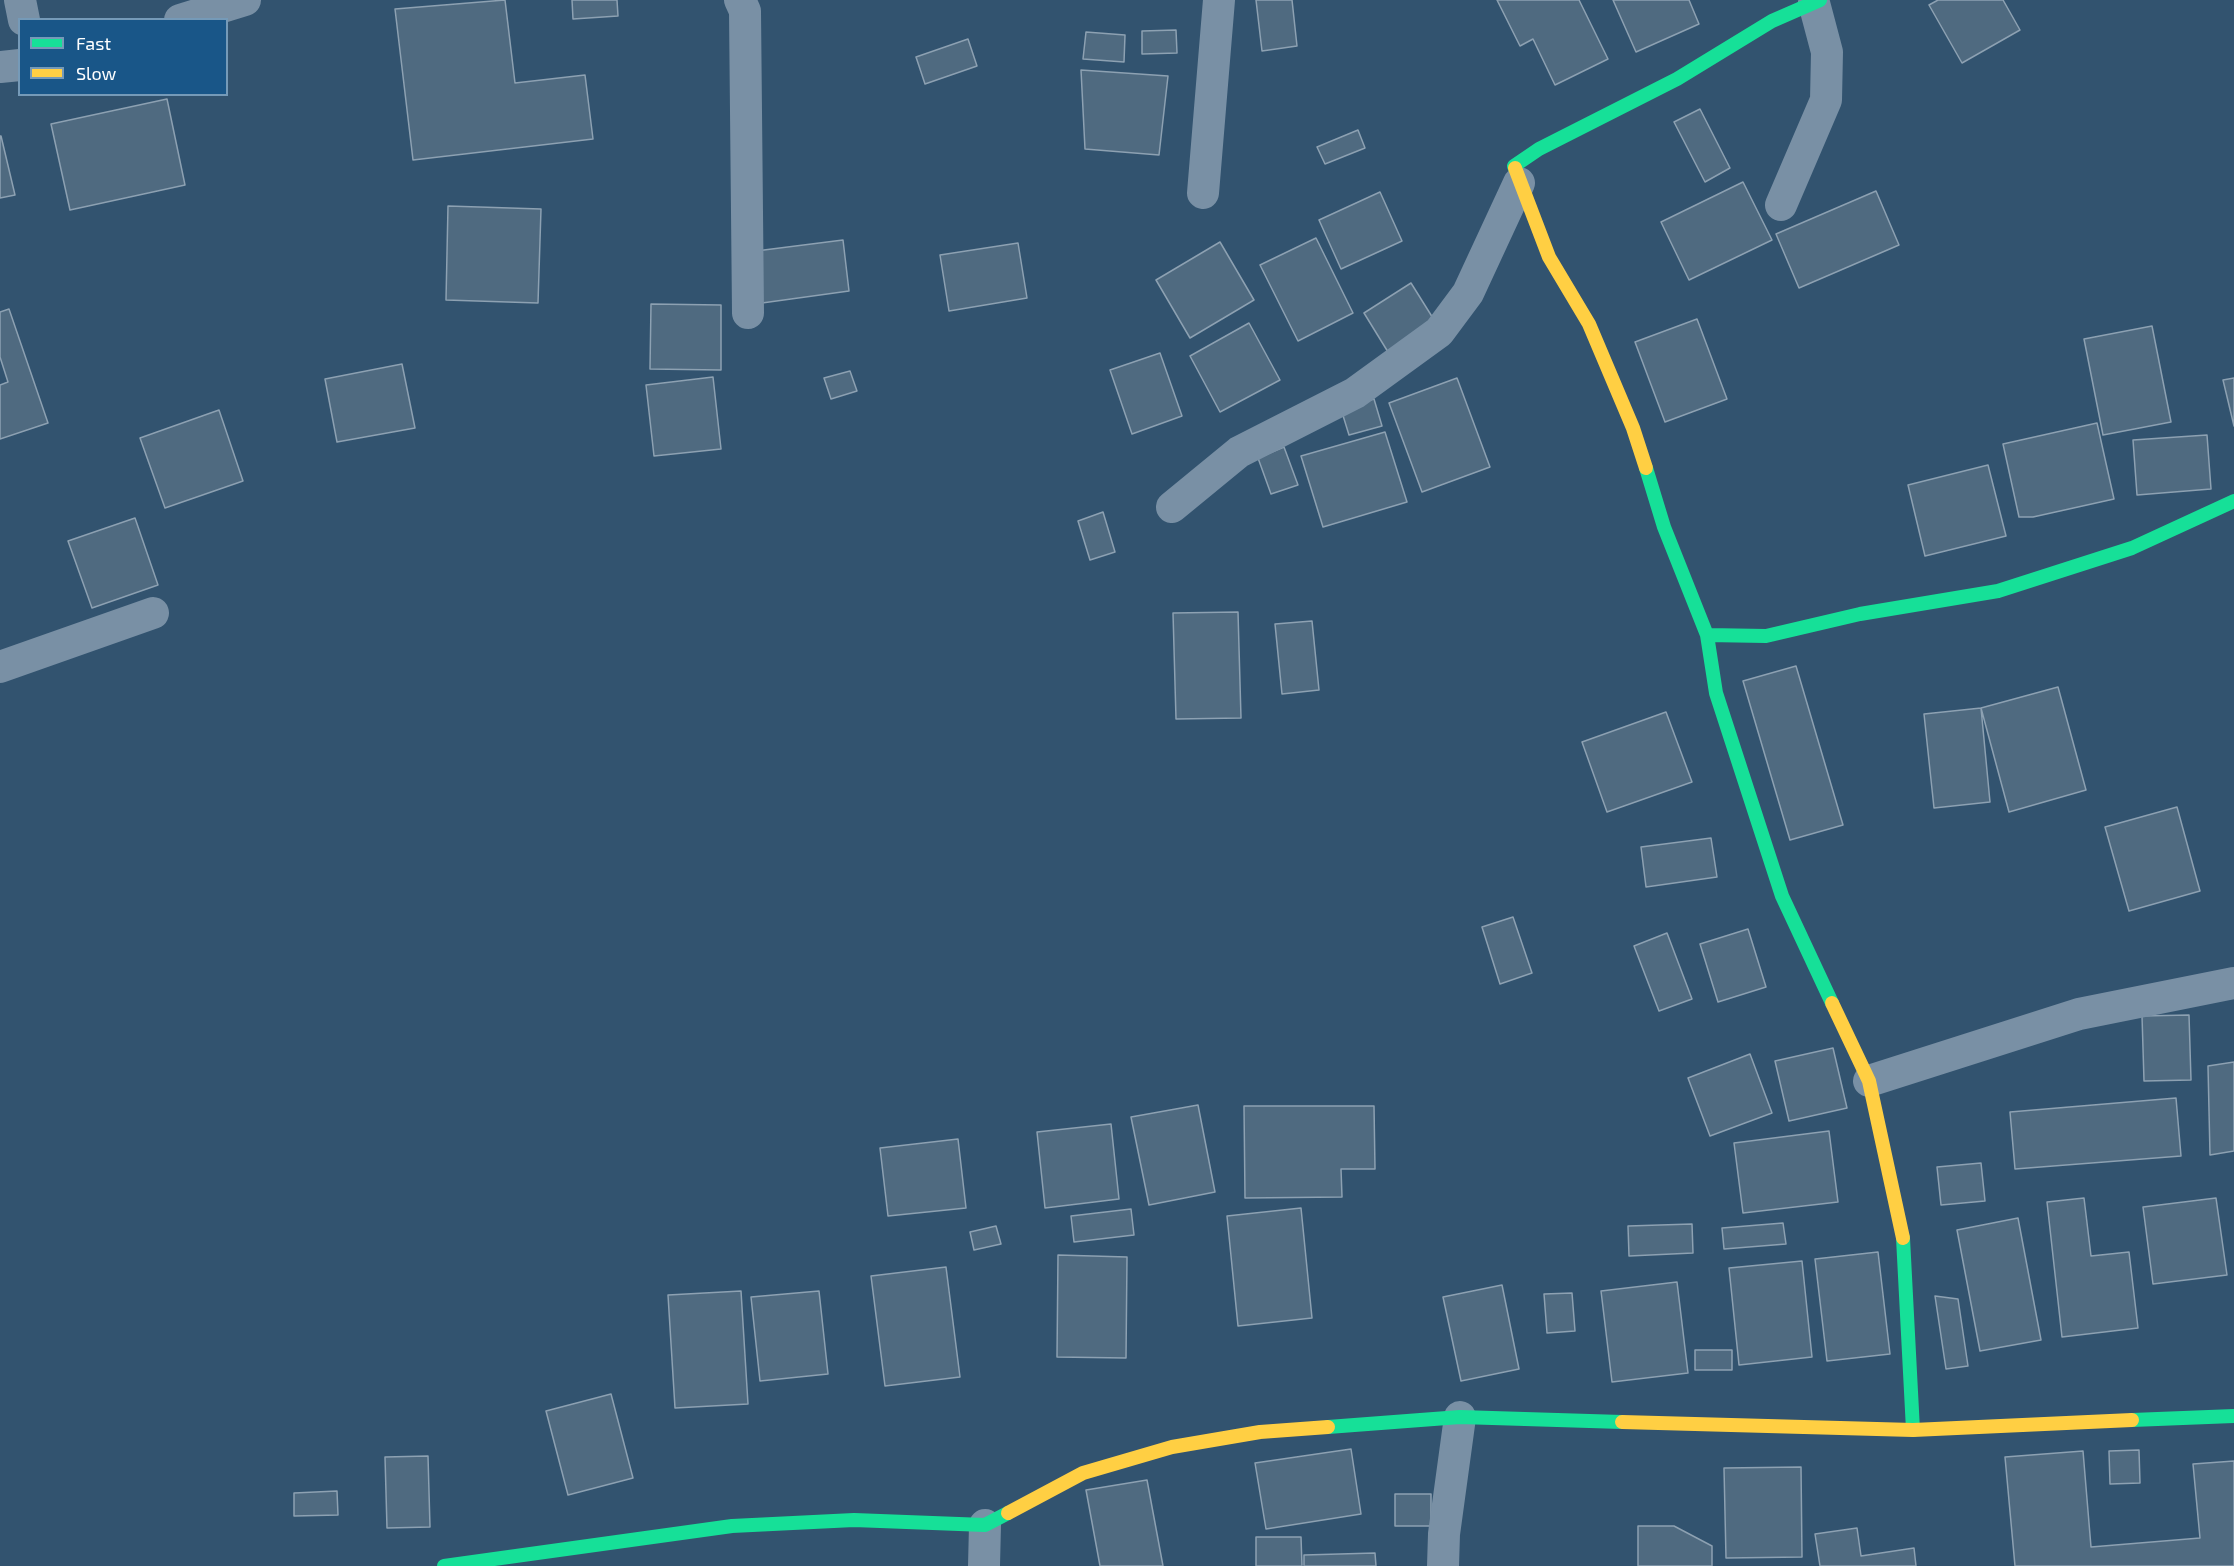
<!DOCTYPE html>
<style>
body{margin:0}
#map{position:relative;width:2234px;height:1566px;overflow:hidden;background:#32536f;font-family:"Exo 2",sans-serif}
canvas{display:block}
.legend{position:absolute;left:18px;top:18px;width:210px;height:78px;box-sizing:border-box;background:#195688;border:2px solid #759ab8;margin:0;padding:8px 10px;list-style:none;font-size:18px;color:#fff}
.legend li{display:flex;align-items:center;gap:12px;height:30px}
.legend b{width:30px;border:2px solid #759ab8}
</style>
<div id="map">
<canvas width="2234" height="1566"></canvas>
<ul class="legend">
<li><b style="height:8px;background:#16e098"></b>Fast</li>
<li><b style="height:8px;background:#ffcf43"></b>Slow</li>
</ul>
</div>
<script>
const context = document.querySelector('canvas').getContext('2d');
context.lineJoin = 'round';
function paint(path, color) {
  context.fillStyle = color;
  context.fill(path, 'evenodd');
}
function stroke(path, color, width, dash) {
  context.strokeStyle = color;
  context.lineWidth = width;
  context.lineCap = dash ? 'butt' : 'round';
  context.setLineDash(dash || []);
  context.stroke(path);
}
const building = new Path2D(`
 M505,0L515,83L585,75L593,139L413,160L395,9Z
 M572,0H617L618,16L573,19Z
 M1256,0H1292L1297,46L1262,51Z
 M1497,0H1579L1608,59L1555,85L1533,39L1520,46Z
 M1613,0H1689L1699,24L1636,52Z
 M1938,0H2003L2020,30L1962,63L1929,5Z
 M1176,30L1177,53L1142,54V31Z
 M1086,32L1125,35L1124,62L1083,59Z
 M968,39L977,66L925,84L916,57Z
 M1081,70L1168,76L1159,155L1085,149Z
 M167,99L185,185L70,210L51,124Z
 M1700,109L1730,168L1705,182L1674,122Z
 M1358,130L1365,148L1325,164L1317,147Z
 M1,136L15,195L0,198V136Z
 M1743,182L1772,240L1689,280L1661,222Z
 M1876,191L1899,245L1799,288L1776,234Z
 M1380,192L1402,241L1341,269L1319,220Z
 M448,206L541,209L538,303L446,300Z
 M1316,238L1353,313L1298,341L1260,265Z
 M843,240L849,291L762,303L756,251Z
 M1220,242L1254,300L1190,338L1156,280Z
 M1018,243L1027,298L949,311L940,255Z
 M1411,283L1436,323L1388,352L1364,313Z
 M651,304L721,305V370L650,369Z
 M9,309L48,423L0,439V385L8,382L0,357V312Z
 M1697,319L1727,399L1665,422L1635,342Z
 M1249,323L1280,380L1220,412L1190,356Z
 M2152,326L2171,422L2103,435L2084,339Z
 M1160,353L1182,416L1132,434L1110,370Z
 M402,364L415,428L337,442L325,379Z
 M850,371L857,391L831,399L824,378Z
 M713,377L721,449L654,456L646,385Z
 M1457,378L1490,467L1422,492L1389,403Z
 M2234,378V426L2223,380Z
 M1374,399L1382,426L1349,435L1341,409Z
 M219,410L243,481L165,508L140,438Z
 M2097,423L2114,499L2033,517H2019L2003,444Z
 M1385,432L1407,502L1323,527L1301,456Z
 M2207,435L2211,489L2137,495L2133,440Z
 M1284,447L1298,485L1271,494L1258,458Z
 M1988,465L2006,536L1925,556L1908,485Z
 M1103,512L1115,552L1090,560L1078,521Z
 M135,518L158,585L92,608L68,541Z
 M1238,612L1241,718L1176,719L1173,613Z
 M1312,621L1319,690L1282,694L1275,624Z
 M1796,666L1843,825L1790,840L1743,681Z
 M2058,687L2086,790L2009,812L1981,708Z
 M1981,708L1990,802L1934,808L1924,714Z
 M1666,712L1692,782L1607,812L1582,742Z
 M2177,807L2200,891L2129,911L2105,827Z
 M1711,838L1717,877L1646,887L1641,847Z
 M1513,917L1532,973L1500,984L1482,927Z
 M1748,929L1766,987L1718,1002L1700,944Z
 M1667,933L1692,999L1659,1011L1634,946Z
 M2189,1015L2191,1080L2144,1081L2142,1016Z
 M1833,1048L1847,1108L1789,1121L1775,1061Z
 M1750,1054L1772,1113L1710,1136L1688,1078Z
 M2234,1062V1151L2210,1155L2208,1066Z
 M2176,1098L2181,1156L2015,1169L2010,1112Z
 M1198,1105L1215,1192L1149,1205L1131,1117Z
 M1244,1106H1374L1375,1169H1341L1342,1197L1245,1198Z
 M1111,1124L1119,1199L1045,1208L1037,1132Z
 M1829,1131L1838,1202L1743,1213L1734,1143Z
 M958,1139L966,1208L888,1216L880,1148Z
 M1981,1163L1985,1201L1941,1205L1937,1167Z
 M2084,1198L2091,1256L2129,1252L2138,1328L2062,1337L2047,1202Z
 M2216,1198L2227,1275L2153,1284L2143,1207Z
 M1301,1208L1312,1318L1238,1326L1227,1216Z
 M1131,1209L1134,1235L1074,1242L1071,1216Z
 M2018,1218L2041,1340L1980,1351L1957,1230Z
 M1783,1223L1786,1244L1724,1249L1722,1228Z
 M1692,1224L1693,1253L1629,1256L1628,1226Z
 M996,1226L1001,1244L974,1250L970,1232Z
 M1878,1252L1890,1354L1827,1361L1815,1259Z
 M1058,1255L1127,1257L1126,1358L1057,1357Z
 M1802,1261L1812,1357L1739,1365L1729,1268Z
 M946,1267L960,1377L885,1386L871,1276Z
 M1677,1282L1688,1373L1612,1382L1601,1291Z
 M1502,1285L1519,1369L1461,1381L1443,1297Z
 M741,1291L748,1404L675,1408L668,1295Z
 M819,1291L828,1374L760,1381L751,1297Z
 M1572,1293L1575,1331L1547,1333L1544,1294Z
 M1935,1296L1958,1299L1968,1366L1946,1369Z
 M1695,1350H1732V1370H1695Z
 M611,1394L633,1478L568,1495L546,1411Z
 M1351,1449L1361,1514L1266,1529L1255,1463Z
 M2139,1450L2140,1483L2110,1484L2109,1451Z
 M2083,1451L2091,1547L2200,1538L2193,1464L2234,1461V1566H2015L2005,1457Z
 M428,1456L430,1527L387,1528L385,1457Z
 M1801,1467L1802,1557L1726,1558L1724,1468Z
 M1147,1480L1163,1566H1100L1086,1490Z
 M337,1491L338,1515L294,1516V1493Z
 M1395,1494H1431V1526H1395Z
 M1638,1526H1674L1712,1546V1566H1638Z
 M1857,1528L1861,1556L1914,1548L1916,1566H1820L1815,1534Z
 M1256,1537H1301L1302,1566H1256Z
 M1375,1553L1376,1566H1304V1555Z`);
paint(building, '#4f6a80');
stroke(building, '#8da1b2', 1.5);
stroke(new Path2D(`
 M20,0L24,20
 M740,0L745,11L748,313
 M180,20L245,0
 M0,67L20,65
 M1203,193L1219,0
 M1781,205L1826,100L1827,52L1814,3
 M1172,507L1239,452L1355,393L1439,332L1468,293L1519,183
 M0,667L153,613
 M1869,1081L2079,1014L2234,983
 M984,1566L985,1525
 M1443,1566L1444,1534L1460,1417`), '#7990a5', 32);
stroke(new Path2D(`
 M1515,168L1514,166L1539,149L1677,79L1772,21L1820,0
 M1646,468L1664,527L1707,635L1716,693L1782,896L1832,1003
 M1707,635L1766,636L1860,614L1998,591L2132,548L2234,501
 M1903,1238L1913,1430
 M2132,1420L2234,1416
 M1328,1427L1460,1417L1622,1422
 M444,1566L732,1526L854,1520L985,1525L1008,1513`), '#16e098', 14);
stroke(new Path2D(`
 M1515,168L1549,257L1589,324L1633,428L1646,468
 M1832,1003L1869,1081L1903,1238
 M1622,1422L1913,1430L2132,1420
 M1008,1513L1083,1473L1172,1447L1260,1432L1328,1427`), '#ffcf43', 14);
</script>
